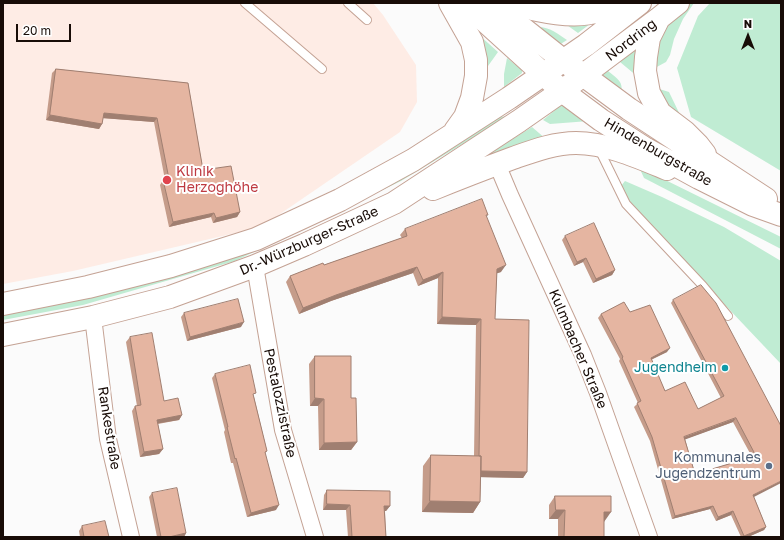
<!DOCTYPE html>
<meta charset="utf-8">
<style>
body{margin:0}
#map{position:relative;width:784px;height:540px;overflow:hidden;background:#fbfbfb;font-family:"Golos Text",sans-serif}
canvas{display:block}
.frame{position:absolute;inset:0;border:4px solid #180c07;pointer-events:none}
.north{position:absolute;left:728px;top:16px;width:40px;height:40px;-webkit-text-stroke:3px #fff;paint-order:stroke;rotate:0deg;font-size:11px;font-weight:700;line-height:16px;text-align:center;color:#180c07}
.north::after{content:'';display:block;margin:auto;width:14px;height:18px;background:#180c07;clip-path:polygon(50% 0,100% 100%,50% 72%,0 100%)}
.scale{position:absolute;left:16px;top:24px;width:55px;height:18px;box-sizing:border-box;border:2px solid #180c07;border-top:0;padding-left:5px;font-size:12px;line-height:14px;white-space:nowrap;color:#180c07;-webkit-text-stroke:3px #fff;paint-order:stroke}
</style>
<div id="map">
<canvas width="784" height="540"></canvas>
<div class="frame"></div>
<div class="north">N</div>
<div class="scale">20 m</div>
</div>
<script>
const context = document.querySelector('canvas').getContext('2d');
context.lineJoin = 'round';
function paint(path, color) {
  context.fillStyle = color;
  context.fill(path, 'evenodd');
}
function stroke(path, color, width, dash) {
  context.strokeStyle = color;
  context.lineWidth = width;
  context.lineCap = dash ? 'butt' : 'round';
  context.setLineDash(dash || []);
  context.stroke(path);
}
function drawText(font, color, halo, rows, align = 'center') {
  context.font = font + ' "Golos Text",sans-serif';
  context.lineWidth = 4;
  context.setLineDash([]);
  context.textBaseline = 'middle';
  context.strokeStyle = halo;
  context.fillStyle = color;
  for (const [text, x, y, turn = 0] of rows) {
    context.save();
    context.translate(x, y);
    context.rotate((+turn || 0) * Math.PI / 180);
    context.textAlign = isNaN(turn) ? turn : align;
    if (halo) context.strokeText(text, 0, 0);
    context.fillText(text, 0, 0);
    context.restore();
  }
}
paint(new Path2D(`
 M3,3H373L383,15L416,65L417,102L400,132L261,227L73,271L3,284Z`), '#feece5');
paint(new Path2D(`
 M688,3H694L683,19L674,39L670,55L666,62L653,69V56L666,25Z
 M710,3H781V171L691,117L677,68L698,16Z
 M557,18L590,24L578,33Z
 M538,27C550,27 558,34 567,40L556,47Z
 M478,34L498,52L483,73Z
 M638,47V77L620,62Z
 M507,58L522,70V73L504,87V74Z
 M607,70C618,80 624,80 621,97L601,77Z
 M656,88L669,92L684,123L672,115Z
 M560,106H564L589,121L550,124L543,120Z
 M509,116L401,181L235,261L83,305L3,320V307L193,266L499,117Z
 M532,127L546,139L482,158Z
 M639,167L781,237V249L644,178Z
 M625,181L662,197L724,227L781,261V364L617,191Z`), '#c0ecd3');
const lane = new Path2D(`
 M245,3L322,69
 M348,3L367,20
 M599,149L626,204L703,286L728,316`);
const street = new Path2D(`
 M497,164L510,195L583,355L598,393L649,537
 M255,266L283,430L315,537
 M93,317L108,439L131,537`);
const secondary = new Path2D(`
 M450,3L472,42L476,60V76L472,98L465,117L455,131
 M506,3C532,9 572,20 598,11C604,9 610,6 615,3
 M658,20L649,38L646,57L645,71L649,93L660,113L685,132L698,145L705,154
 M433,189C460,178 486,168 513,158C533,151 554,143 576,143C607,143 638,157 667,169
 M3,304L88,287L171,266L256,239L340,200L413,160L509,98L586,45L640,3
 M3,335L93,317L170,297L255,266L304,245L394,203L519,121L562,91L658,19L678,3`);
const primary = new Path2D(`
 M465,3L562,91L601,120L646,149L699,178L753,205L781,215
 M487,3L525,30L564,61L629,109L766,199`);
stroke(lane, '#c4a294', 10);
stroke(street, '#c4a294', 18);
stroke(secondary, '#c4a294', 24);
stroke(primary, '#c4a294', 24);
stroke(lane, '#fff', 8);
stroke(street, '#fff', 16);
stroke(secondary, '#fff', 22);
stroke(primary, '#fff', 22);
paint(new Path2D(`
 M56,69L188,83L203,170L240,212L237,217L213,223L211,217L169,227L160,185L163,180H165L154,122L103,118L102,124L99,129L46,120L52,73Z
 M488,215L486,216L501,272L497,273L495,319L527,472L523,478L481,477L480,502L473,513L422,512L423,466L431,455L474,456L476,325L437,324L438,278L418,286L413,273L331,301L299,314L286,282L290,276L324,265L402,238L400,235L405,229Z
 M565,236L615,270L612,275L593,283L583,262L574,266L562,240Z
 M673,300L781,426L754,497L766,527L764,530L748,537H741L731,515L716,521L710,509L672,519L650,441L634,407L638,403L619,361L620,359L598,318L601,314L630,312L667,352L651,360L665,391L698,409L721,398L671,303ZM733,422L752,457L695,474L685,439Z
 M184,313L241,327L187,341L181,317Z
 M130,337L164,401L182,415L179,420L158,424L163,449L159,454L140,457L132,411L135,406H137L126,342Z
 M315,356L351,398L357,442L351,450H319L318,406H310L309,364Z
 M215,374L254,397L267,451L265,453L276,510L247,517L233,463H231L224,432L225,430L212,378Z
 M327,490L390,506L386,511H385L386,537H348L346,510H323L324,495Z
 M152,493L186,533L184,537H157L149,497Z
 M555,496L604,522V537H558V519H549V505Z
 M82,526L109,537H80L79,531Z`), '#c59c8a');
paint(new Path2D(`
 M104,113L157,118L154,122L101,118Z
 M50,115L102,124L99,129L46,120Z
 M240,212L237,217L213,223L216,218Z
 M214,213L211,217L169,227L173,222Z
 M586,258L583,262L574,266L577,262Z
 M506,265L501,272L492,275L497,269Z
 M417,267L413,273L331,301L299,314L303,308L336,295Z
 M615,270L612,275L593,283L596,279Z
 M443,272L438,278L418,286L423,280Z
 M442,317L481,319L476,325L437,324Z
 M244,322L241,327L187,341L190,337Z
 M670,348L667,352L648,361L651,358Z
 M315,398L324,399L318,406H310Z
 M182,415L179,420L154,424L157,420Z
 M736,418L733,422L681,441L684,437Z
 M357,442L351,450H319L324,443Z
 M163,449L159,454L140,457L144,452Z
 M478,471L527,472L523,478L474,477Z
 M781,481V483L750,499L753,495Z
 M430,501L480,502L473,513L422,512Z
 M327,504L350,505L346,510H323Z
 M279,505L276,510L247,517L251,513Z
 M384,506H390L386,511H380Z
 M713,506L710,509L672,519L675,516Z
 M556,510H565L558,519H549Z
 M733,511L731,515L716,521L718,517Z
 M604,512H611L604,522H597Z
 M766,527L764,530L748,537H744V536Z
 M186,533L184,537H169Z`), '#a07f71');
const building = new Path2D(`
 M56,69L188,83L203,170L231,166L240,212L216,218L214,213L173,222L163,180L169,179L157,118L104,113L102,124L50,115Z
 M482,199L488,215H486L506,265L497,269L495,319L529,320L527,472L481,471V456H479L481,319L442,317L443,272L423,280L417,267L336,295L303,308L290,276L323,263L324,265L407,236L405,229Z
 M594,223L615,270L596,279L586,258L577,262L565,236Z
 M701,285L716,303L781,426V481L753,495L766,527L744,536L733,511L718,517L713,506L675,516L652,437L637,403L641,401L622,358L623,357L601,314L624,302L630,312L650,305L670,348L651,358L665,391L685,382L698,409L724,396L673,300ZM736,418L756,456L695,474L684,437Z
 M238,299L244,322L190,337L184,313Z
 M152,333L164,401L178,398L182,415L157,420L163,449L144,452L135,406L141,405L130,337Z
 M315,356H351V398H356L357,442L324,443V399L315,398Z
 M250,365L256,393L253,394L267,451L265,452L279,505L251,513L236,458L235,459L227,427H228L215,374Z
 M431,455L481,456L480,502L430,501Z
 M177,488L186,533L169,537H161L152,493Z
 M327,490L390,491V506H384L386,537H352L350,505L327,504Z
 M555,496H611V512H604V537H564L565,510H556Z
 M105,521L109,537H84L82,526Z`);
paint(building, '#e5b5a1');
stroke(building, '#a07f71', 1);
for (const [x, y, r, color] of [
 [167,180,5,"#e0444e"],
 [725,368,4,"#0f9aa8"],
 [769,466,4,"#5c6f8a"]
]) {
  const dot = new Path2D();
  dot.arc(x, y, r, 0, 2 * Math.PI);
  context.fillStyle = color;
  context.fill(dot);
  stroke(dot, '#fff', 1.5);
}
drawText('14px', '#180c07', '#fff', [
 ["Nordring",631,40,-37],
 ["Hindenburgstraße",658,152,30],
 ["Dr.-Würzburger-Straße",309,241,-24],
 ["Kulmbacher Straße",578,349,67],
 ["Pestalozzistraße",280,403,78],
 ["Rankestraße",109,428,81]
]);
drawText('14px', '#be3a42', '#fff', [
 ["Klinik",176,172],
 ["Herzoghöhe",176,188]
], 'left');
drawText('14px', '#0d838f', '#fff', [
 ["Jugendheim",717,368]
], 'right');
drawText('14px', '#4e5e75', '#fff', [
 ["Kommunales",761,458],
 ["Jugendzentrum",761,474]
], 'right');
</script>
